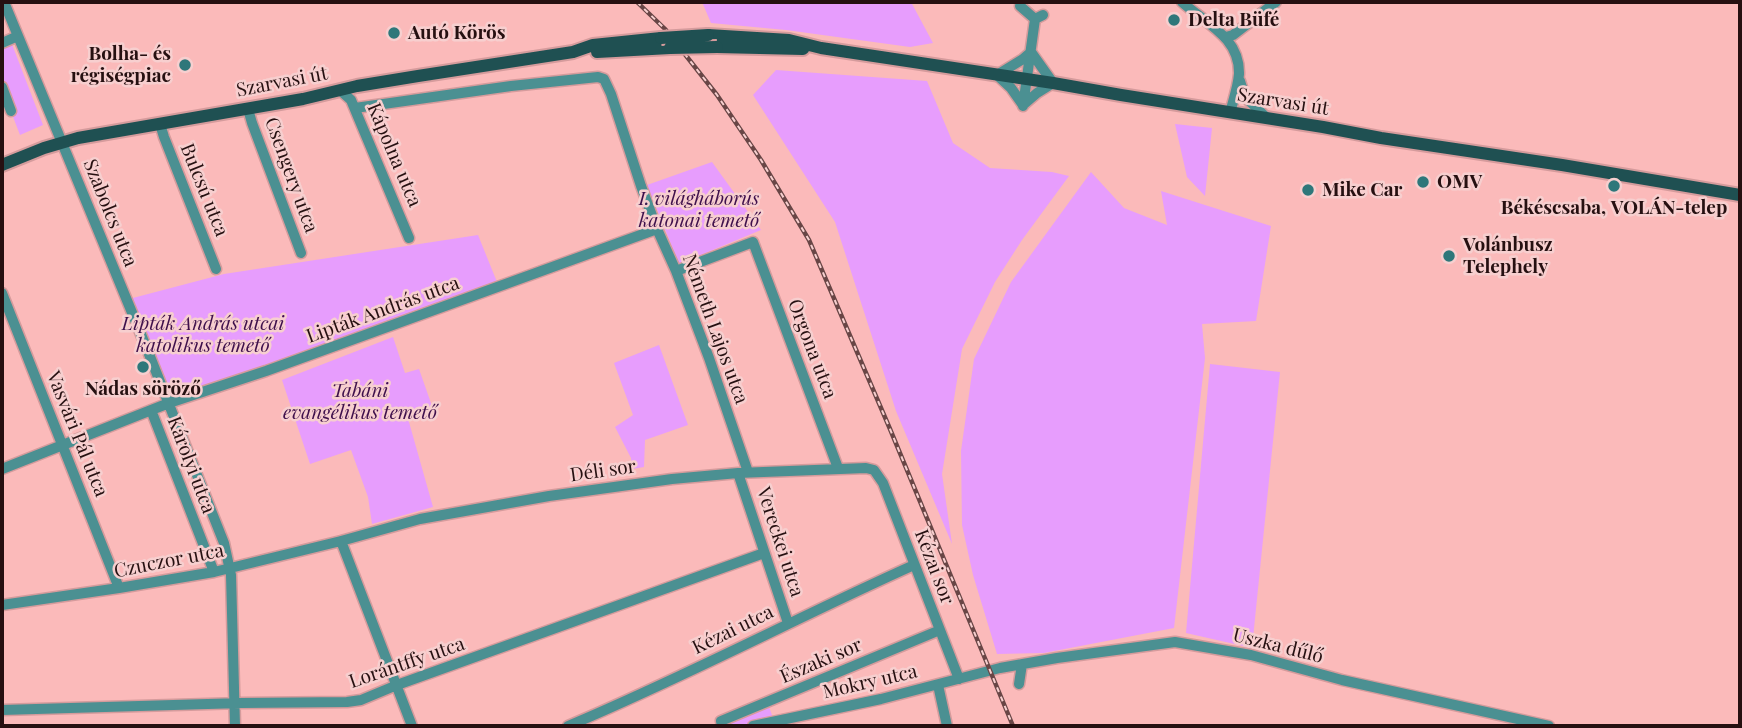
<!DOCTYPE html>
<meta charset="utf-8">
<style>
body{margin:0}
#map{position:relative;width:1742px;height:728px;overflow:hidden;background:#fbbaba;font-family:"Playfair Display",serif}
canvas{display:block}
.frame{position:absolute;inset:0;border:4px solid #261011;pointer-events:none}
</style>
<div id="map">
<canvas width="1742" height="728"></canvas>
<div class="frame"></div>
</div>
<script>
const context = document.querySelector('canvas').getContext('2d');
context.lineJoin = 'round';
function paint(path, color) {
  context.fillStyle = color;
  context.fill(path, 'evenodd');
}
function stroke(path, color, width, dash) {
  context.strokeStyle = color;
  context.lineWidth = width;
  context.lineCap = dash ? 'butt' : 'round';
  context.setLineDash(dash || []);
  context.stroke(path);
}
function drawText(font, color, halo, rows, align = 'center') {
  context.font = font + ' "Playfair Display",serif';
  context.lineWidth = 5;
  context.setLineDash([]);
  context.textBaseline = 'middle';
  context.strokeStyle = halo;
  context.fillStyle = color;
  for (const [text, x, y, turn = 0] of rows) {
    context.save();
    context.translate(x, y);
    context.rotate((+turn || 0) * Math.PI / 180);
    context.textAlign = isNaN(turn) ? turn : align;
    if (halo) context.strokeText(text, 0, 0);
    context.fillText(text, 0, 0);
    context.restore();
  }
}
paint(new Path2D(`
 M702,2H911L933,43L910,47L786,30L711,23Z
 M10,39L43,125L20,135L2,88V43Z
 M776,70L927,81L953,143L990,168L1052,172L1069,176L1022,240L995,282L962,349L942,474L952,544L896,411L835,222L753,95Z
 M1175,124L1212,128L1205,196L1187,177Z
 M712,162L761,230L679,264L647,185Z
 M1091,172L1124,208L1167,225L1161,191L1271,226L1256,321L1202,324L1205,358L1174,628L1044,653L997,654L973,575L962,525L961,451L974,359L1011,282Z
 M478,235L497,282L169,403L129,299L224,274Z
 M393,337L405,373L419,369L432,406L407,415L433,507L372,524L368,497L351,450L310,464L282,380Z
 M659,345L688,425L645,440L644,467L632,469L631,458L615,427L633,415L614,363Z
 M1210,364L1280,372L1252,648L1186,633Z
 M768,704L773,718L740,726H725L729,721Z`), '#e79dfd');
const minor = new Path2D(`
 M4,2L147,349L224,543L231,575L235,726
 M1182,2C1205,23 1240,37 1239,74C1238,87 1233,101 1230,113
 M1020,6L1035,19
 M1226,37L1233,35L1276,2
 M2,43L18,36
 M1031,52L1053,83L1037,93L1023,105L1011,88L997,75L1023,59Z
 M1240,81L1245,97L1267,118
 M2,87L11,111
 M340,90L351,100L409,238
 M1023,106L1035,19L1043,15
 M355,108L511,86L598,77L604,79L611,94L641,186L657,229L676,271L709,358L748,472
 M248,109L252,123L301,253
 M160,124L164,137L216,269
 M676,271L753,242L838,468
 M2,293L119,588
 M151,410L214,572
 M2,469L169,403L266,371L657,229
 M738,473L788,623
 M341,541L412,726
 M2,605L119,588L214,572L341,541L420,519L549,496L672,479L738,473L866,468L874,470L883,483L959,679
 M1019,684L1022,664
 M938,685L947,726
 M2,710L242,703L347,702L361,700L397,685L764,553
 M568,726C685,677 798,617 914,565
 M722,726L721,721L940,630
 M753,726L881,699L1000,668L1057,658L1175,642L1251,655L1342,680L1549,726`);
const major = new Path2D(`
 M708,35L789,40L821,48L1053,83L1121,95L1323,127L1381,138L1562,165L1740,195
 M717,47L803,49
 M597,52L670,48
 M2,165L44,148L78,138L303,99L357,86L418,76L573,52L593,45L661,38`);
stroke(minor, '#d59b9c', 13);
stroke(major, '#d59b9c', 16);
stroke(minor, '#4b9092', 10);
stroke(major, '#1f5052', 12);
const rail = new Path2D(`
 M637,2L665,29L717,95L761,160L809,240L890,429L1013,726`);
stroke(rail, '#694646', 4.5);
stroke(rail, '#f7cfcf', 2, [5]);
const majorBridge = new Path2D(`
 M661,38L708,35
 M670,48L717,47`);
stroke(majorBridge, '#d59b9c', 16, []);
stroke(majorBridge, '#1f5052', 12);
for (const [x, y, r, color] of [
 [1174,20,7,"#2e777a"],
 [394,33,7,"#2e777a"],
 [185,65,7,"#2e777a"],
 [1423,182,7,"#2e777a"],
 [1614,186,7,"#2e777a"],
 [1308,190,7,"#2e777a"],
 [1449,256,7,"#2e777a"],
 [143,367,7,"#2e777a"]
]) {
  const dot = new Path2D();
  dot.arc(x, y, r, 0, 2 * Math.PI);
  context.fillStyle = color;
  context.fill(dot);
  stroke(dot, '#f7cfcf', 2.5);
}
drawText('bold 19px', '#261011', '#f7cfcf', [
 ["Delta Büfé",1188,20],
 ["Autó Körös",408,33],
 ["Bolha- és",171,54,"right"],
 ["régiségpiac",171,76,"right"],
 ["OMV",1437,182],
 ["Mike Car",1322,190],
 ["Békéscsaba, VOLÁN-telep",1614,208,"center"],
 ["Volánbusz",1463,245],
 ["Telephely",1463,267],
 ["Nádas söröző",143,389,"center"]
], 'left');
drawText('19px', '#261011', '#f7cfcf', [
 ["Szarvasi út",282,82,-11],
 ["Szarvasi út",1283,102,9],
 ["Kápolna utca",394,155,67],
 ["Csengery utca",291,175,70],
 ["Bulcsú utca",204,190,68],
 ["Szabolcs utca",110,213,68],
 ["Lipták András utca",383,310,-20],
 ["Németh Lajos utca",715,329,70],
 ["Orgona utca",812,349,69],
 ["Vasvári Pál utca",77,434,68],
 ["Károlyi utca",191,465,69],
 ["Déli sor",603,471,-8],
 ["Vereckei utca",780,542,72],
 ["Czuczor utca",169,561,-11],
 ["Kézai sor",934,567,69],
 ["Kézai utca",733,630,-26],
 ["Uszka dűlő",1278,646,14],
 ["Északi sor",821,661,-23],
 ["Lorántffy utca",407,663,-19],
 ["Mokry utca",870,682,-13]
]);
drawText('italic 19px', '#3f104c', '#f7cfcf', [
 ["I. világháborús",699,199],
 ["katonai temető",699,221],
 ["Lipták András utcai",203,324],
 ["katolikus temető",203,346],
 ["Tabáni",360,391],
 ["evangélikus temető",360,413]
]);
</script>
